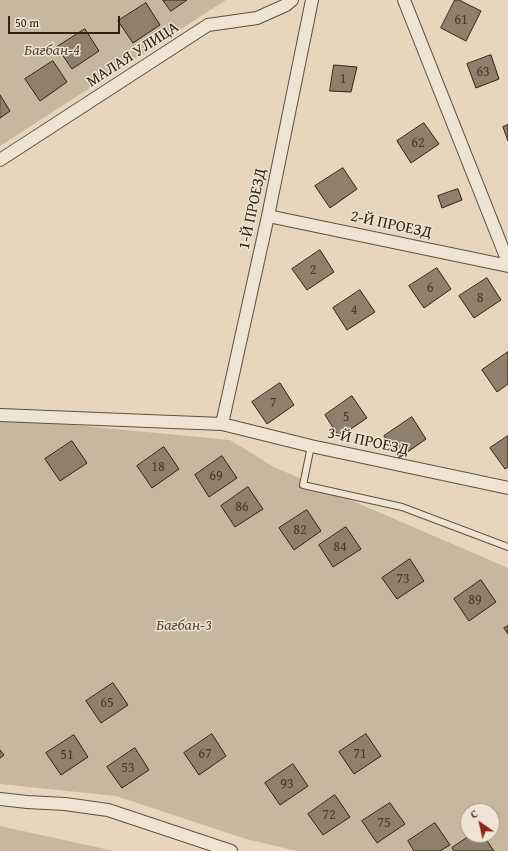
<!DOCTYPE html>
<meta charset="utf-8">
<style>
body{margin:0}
#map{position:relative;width:508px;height:851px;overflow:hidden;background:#e7d5bd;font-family:"Gentium Book Plus",serif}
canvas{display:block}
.north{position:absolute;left:460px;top:803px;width:40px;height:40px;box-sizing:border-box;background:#efe4d4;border:1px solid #a39687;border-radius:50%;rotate:326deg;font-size:11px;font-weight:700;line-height:16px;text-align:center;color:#312214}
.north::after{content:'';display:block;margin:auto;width:14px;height:18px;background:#8f2418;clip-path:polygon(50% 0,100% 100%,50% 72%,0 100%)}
.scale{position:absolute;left:8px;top:16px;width:112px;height:18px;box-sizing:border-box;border:2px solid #312214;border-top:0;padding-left:5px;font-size:12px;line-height:14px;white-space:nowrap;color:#312214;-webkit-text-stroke:3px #efe4d4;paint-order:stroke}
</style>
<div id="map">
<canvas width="508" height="851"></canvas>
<div class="north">С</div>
<div class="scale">50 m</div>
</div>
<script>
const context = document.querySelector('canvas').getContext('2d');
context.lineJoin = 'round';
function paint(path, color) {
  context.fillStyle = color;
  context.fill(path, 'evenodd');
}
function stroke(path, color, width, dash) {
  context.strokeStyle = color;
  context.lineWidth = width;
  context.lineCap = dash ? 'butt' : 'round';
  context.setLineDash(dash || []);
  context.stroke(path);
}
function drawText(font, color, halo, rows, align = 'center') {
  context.font = font + ' "Gentium Book Plus",serif';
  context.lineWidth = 3;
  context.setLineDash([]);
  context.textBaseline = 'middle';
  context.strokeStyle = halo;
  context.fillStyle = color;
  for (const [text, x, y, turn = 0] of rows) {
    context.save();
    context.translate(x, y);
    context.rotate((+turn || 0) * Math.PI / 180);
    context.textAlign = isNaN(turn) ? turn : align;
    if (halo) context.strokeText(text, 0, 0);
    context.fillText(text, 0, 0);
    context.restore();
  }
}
paint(new Path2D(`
 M0,0H226L0,146Z
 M0,418L230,440L274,467L508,568V851H297L246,839L116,796L0,784ZM468,811H492V835H468Z
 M0,826L114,851H0Z`), '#c8b7a0');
const building = new Path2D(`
 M163,0H187L171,11Z
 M455,0H459L481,11L466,41L441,28Z
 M146,3L160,25L133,43L118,21Z
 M85,29L99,51L72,69L57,47Z
 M491,55L499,79L476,88L467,64Z
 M53,61L67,82L40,101L25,79Z
 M334,65L357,67L351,92L330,91Z
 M0,95L10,111L0,118Z
 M424,123L439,144L411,163L397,141Z
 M508,125V141L503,127Z
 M343,168L357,189L330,208L315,186Z
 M458,189L462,200L442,208L438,196Z
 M320,250L334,272L307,290L292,269Z
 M437,268L451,289L424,308L409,286Z
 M487,278L501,300L474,318L459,296Z
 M360,290L375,312L347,330L333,308Z
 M508,352V384L497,392L482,370Z
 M280,383L294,405L267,424L252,402Z
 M352,396L367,418L339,437L325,415Z
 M412,417L426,439L399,458L384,436Z
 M508,436V467L505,469L490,448Z
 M72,441L87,463L60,481L45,459Z
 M164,447L179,469L152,488L137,466Z
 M222,456L237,478L209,497L195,475Z
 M248,487L263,509L235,527L221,506Z
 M307,510L321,531L294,550L279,528Z
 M346,527L361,549L333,567L319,545Z
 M410,559L424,581L397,599L382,578Z
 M481,580L496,602L469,621L454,599Z
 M508,626V634L504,628Z
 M113,683L128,705L101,723L86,701Z
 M212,734L226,756L199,775L184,753Z
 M366,734L381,756L354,774L339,752Z
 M74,735L88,757L61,775L46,753Z
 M135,748L149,770L122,788L107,767Z
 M0,750L4,755L0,758Z
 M293,764L308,786L280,805L265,783Z
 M335,795L350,817L323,835L308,814Z
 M390,803L405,824L377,843L362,821Z
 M435,823L450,845L440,851H414L408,841Z
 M471,835H483L494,851H454L452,848Z`);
paint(building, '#907f6c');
stroke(building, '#312214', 1);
const service = new Path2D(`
 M311,446L303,485L402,507L508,547`);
const minor = new Path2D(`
 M404,0L508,262
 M0,160L208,25L257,18L286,5L292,0
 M268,216L508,266
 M0,415L222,424L311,446L508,488
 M222,424L268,216L312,0
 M0,799L27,802L65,804L108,810L231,851`);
stroke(service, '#5e4f3e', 8);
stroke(minor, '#5e4f3e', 14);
stroke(service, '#efe4d4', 6);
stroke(minor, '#efe4d4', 12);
drawText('14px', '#49392a', null, [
 ["61",461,20],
 ["63",483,72],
 ["1",343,79],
 ["62",418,143],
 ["2",313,270],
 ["6",430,288],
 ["8",480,298],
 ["4",354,310],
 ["7",273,403],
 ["5",346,417],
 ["18",158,467],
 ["69",216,476],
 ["86",242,507],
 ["82",300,530],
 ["84",340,547],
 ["73",403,579],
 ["89",475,600],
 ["65",107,703],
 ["67",205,754],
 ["71",360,754],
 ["51",67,755],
 ["53",128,768],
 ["93",287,784],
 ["72",329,815],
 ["75",384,823]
]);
drawText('italic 16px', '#574737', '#efe4d4', [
 ["Бағбан-4",52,51],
 ["Бағбан-3",184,626]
]);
drawText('16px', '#312214', '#efe4d4', [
 ["МАЛАЯ УЛИЦА",133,55,-33],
 ["1-Й ПРОЕЗД",253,209,-78],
 ["2-Й ПРОЕЗД",391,225,12],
 ["3-Й ПРОЕЗД",368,442,12]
]);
</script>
